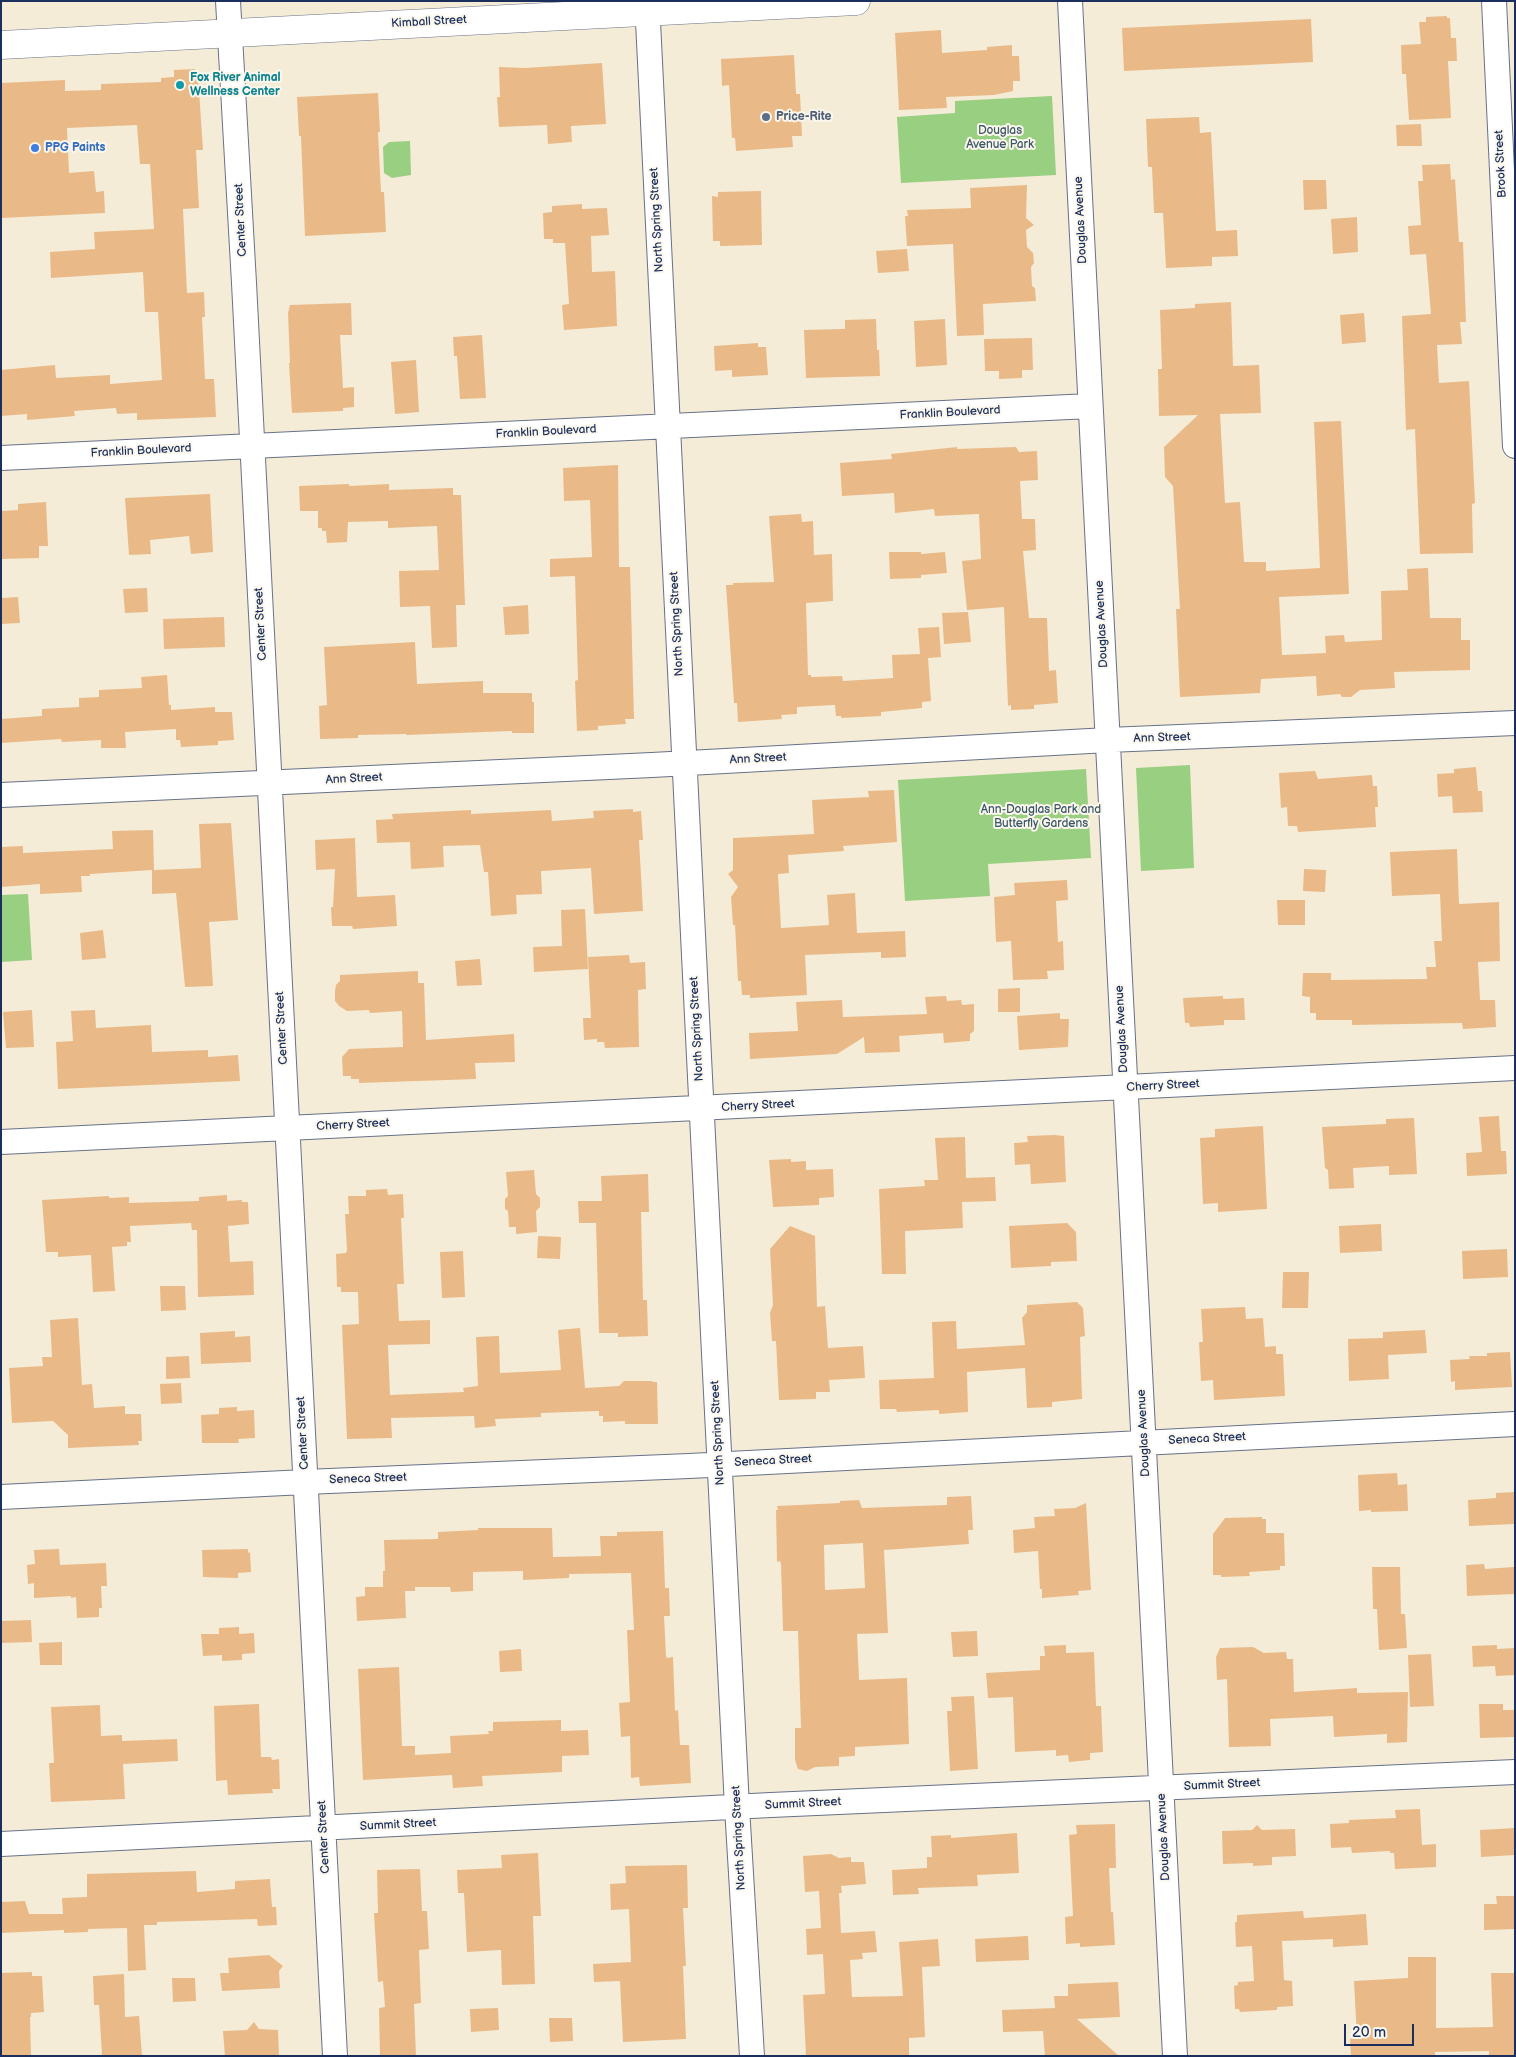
<!DOCTYPE html>
<style>
body{margin:0}
#map{position:relative;width:1516px;height:2057px;overflow:hidden;background:#f5ecd7;font-family:"Balsamiq Sans",sans-serif}
canvas{display:block}
.frame{position:absolute;inset:0;border:2px solid #1b2f5e;pointer-events:none}
.scale{position:absolute;left:1344px;top:2024px;width:70px;height:22px;box-sizing:border-box;border:2px solid #1b2f5e;border-top:0;padding-left:6px;font-size:15px;line-height:18px;white-space:nowrap;color:#1b2f5e;-webkit-text-stroke:4px #fbf7ec;paint-order:stroke}
</style>
<div id="map">
<canvas width="1516" height="2057"></canvas>
<div class="frame"></div>
<div class="scale">20 m</div>
</div>
<script>
const context = document.querySelector('canvas').getContext('2d');
context.lineJoin = 'round';
function paint(path, color) {
  context.fillStyle = color;
  context.fill(path, 'evenodd');
}
function stroke(path, color, width, dash) {
  context.strokeStyle = color;
  context.lineWidth = width;
  context.lineCap = dash ? 'butt' : 'round';
  context.setLineDash(dash || []);
  context.stroke(path);
}
function drawText(font, color, halo, rows, align = 'center') {
  context.font = font + ' "Balsamiq Sans",sans-serif';
  context.lineWidth = 4;
  context.setLineDash([]);
  context.textBaseline = 'middle';
  context.strokeStyle = halo;
  context.fillStyle = color;
  for (const [text, x, y, turn = 0] of rows) {
    context.save();
    context.translate(x, y);
    context.rotate((+turn || 0) * Math.PI / 180);
    context.textAlign = isNaN(turn) ? turn : align;
    if (halo) context.strokeText(text, 0, 0);
    context.fillText(text, 0, 0);
    context.restore();
  }
}
paint(new Path2D(`
 M1052,96L1056,175L901,183L897,117L955,113V101Z
 M410,141L411,175L392,178L384,173L383,147L389,142Z
 M1190,765L1194,868L1141,871L1136,768Z
 M1086,769L1091,858L988,864L990,896L905,901L898,780Z
 M28,894L32,960L1,962V895Z`), '#98cf81');
paint(new Path2D(`
 M1447,16V18H1450L1451,38H1456L1457,61H1448L1451,118L1409,120L1406,74H1402L1401,45L1421,44L1419,22H1426V17Z
 M1311,19L1313,62L1124,71L1122,28Z
 M941,30L942,53L987,50V47L1012,45V56H1019L1020,81H1013V91L994,95L946,97L947,108L899,110L895,33Z
 M794,55L796,94H800L802,136H792L793,147L736,151L735,138H732L729,85L722,86L721,59Z
 M602,63L606,124L571,126L572,142L548,144L547,125L499,127L497,97H500L499,67L525,68Z
 M195,69V76H198L203,150H196L199,208L183,209L187,293L204,292L205,317H202L205,379H214L216,417L137,420V413L117,414L116,408L74,411L75,416L27,420V414L1,416V370L55,365L56,378L110,375V384L162,380L158,312H145L143,272L51,278L50,252L95,249L94,232L154,229L150,164H140L137,125L67,128L69,173L94,171L96,192L104,191L105,213L1,218V83L65,80V91L101,90V84L161,82V78L174,77V70Z
 M378,93L380,132H378L381,192H384L386,232L305,236L301,136H299L297,97Z
 M1199,117L1200,133L1211,132L1216,231L1237,230L1238,256L1212,257V266L1166,268L1163,213H1154L1152,167H1148L1146,119Z
 M1421,124L1422,146H1397L1396,125Z
 M1450,164L1451,180L1455,179L1459,242H1463L1466,322H1460L1462,344L1437,345L1439,383L1469,381L1475,503L1472,504L1473,553L1420,554L1415,429L1406,430L1402,316L1431,314L1426,254L1410,255L1408,226L1421,225L1418,181H1423L1422,165Z
 M1303,180H1326L1327,209L1304,210Z
 M1027,185L1026,218L1034,225L1026,230L1027,247L1033,253L1034,263L1031,267L1032,286L1035,288L1036,301L983,304L984,335L957,336L953,244L907,246L905,216H908L907,210L971,208L970,188Z
 M761,191L762,245L720,246V241H713L712,196L718,197V192Z
 M582,204V209L607,208L609,235L591,236L592,272L615,271L617,326L564,330L562,305L569,304L565,243H553V239H544L543,213L552,212V206Z
 M1357,217L1358,252L1333,254L1331,219Z
 M907,249L909,271L878,273L876,251Z
 M1231,302L1233,366L1259,365L1261,413L1220,414L1225,503L1240,502L1244,562H1266V571L1320,568L1314,422L1341,421L1349,594L1279,597L1282,655L1326,653L1325,636L1344,635L1345,642L1382,640L1381,591L1408,590L1407,569L1428,568L1430,618H1461V640H1470V670L1394,672L1395,688L1360,690L1351,697H1342L1340,694L1317,696L1316,676L1261,679L1260,693L1180,697L1176,609H1180L1173,486L1165,477L1164,447L1198,415L1159,416L1158,369H1162L1160,310L1195,308V304Z
 M351,303L352,335H340L343,388L354,387V407L343,408V411L292,413L289,363H290L288,313L290,305Z
 M1364,313L1366,342L1342,344L1340,315Z
 M876,319L877,350H879L880,376L806,378L804,330L843,329H845V320Z
 M945,319L947,365L916,367L914,321Z
 M482,335L486,398L460,399L457,356H454L453,337Z
 M1032,338L1033,370H1022V378L999,379V371H985L984,339Z
 M758,343V347H766L768,375L732,377V370L715,371L714,346Z
 M416,360L419,412L395,414L391,362Z
 M957,447V449L1016,447L1019,452L1037,451L1038,480L1020,481L1022,519H1035L1036,550L1023,551L1029,618H1047L1049,671L1056,670L1058,703L1034,705V709L1011,710V705L1008,706L1004,607L967,610L962,561L981,559L979,514L935,516L934,509L895,513L894,493L842,496L840,463L892,459L891,454Z
 M618,465L619,567H630L634,719H625L626,724L598,726V730L577,731L575,681L578,680L575,576L550,577V559L592,557L590,500L564,501L563,468Z
 M349,484V486L389,484V490L453,488V495H461L465,605H456L457,647L432,648L430,606L400,607L399,571L439,570L437,526L388,528V521L348,522L347,542L327,543L326,531H322V528H318V511H300L299,486Z
 M210,494L213,552L191,554L189,536L150,540L151,554L129,555L125,498Z
 M46,502L48,546H39V558L1,559V511L18,510V504Z
 M801,514L802,522L813,521L814,555L832,554L833,601L806,603L808,675H811V677L842,676L843,681L893,678L892,655L920,654L918,628L939,627L941,657L928,658L931,701L922,702V708L881,712V716L841,718V716H836L835,705H833L797,707V714L781,715L782,719L738,722L737,703H734L726,585H733V583L774,582L769,516Z
 M889,552H921V554L945,552L947,573L921,575V578L890,579Z
 M147,588L148,612L125,613L123,589Z
 M18,597L20,623L1,624V598Z
 M528,605L529,634L505,635L503,607Z
 M968,612L971,642L944,644L942,613Z
 M224,617L225,647L164,649L163,619Z
 M415,642L417,684L483,681V693H532V702H534V733H512V731L406,735V734L358,735V738L320,739L319,706L327,705L324,647Z
 M167,675L169,705H171V710L215,707V712H232L234,740L218,741V745L181,747L180,740H176V729L125,732L126,748H101V740L62,742L61,739L1,743V719L42,716V709L79,707V698L99,697V690L142,688L141,677Z
 M1476,767L1478,791H1482L1483,812L1453,813L1452,796L1438,797L1437,774L1454,773V769Z
 M1315,771L1318,779L1372,775L1373,786H1377L1378,807H1375L1376,827L1298,832L1297,826H1288L1287,807L1281,808L1279,773Z
 M894,790L897,842L843,846L844,851L788,855L789,873L778,874L781,928L829,925L827,895L855,893L857,933L905,931L906,957L881,958V952L805,955L807,995L750,998V995H742L741,981H738L735,925H733L731,897L738,887L728,874L733,870V838L814,834L812,800L869,797L868,791Z
 M633,809V812L641,811L643,840H639L643,911L594,914L591,868L541,871L542,894L516,895L517,914L491,916L488,872H484L480,845L443,846L444,867L411,869L410,842L377,843L376,820L393,819L392,814L471,810V814L551,810L552,821L594,818L593,811Z
 M231,823L238,920L209,922L213,986L185,987L176,893L152,894V870L90,874V876H81L82,892L40,894V884L1,887V847L23,846V853L113,849L112,831L153,830L154,870L201,868L199,824Z
 M355,838L357,897L395,895L397,926L353,929L352,926H332L331,907H333L335,869L316,870L315,840Z
 M1457,849L1459,904L1499,902L1500,961L1478,962L1480,1000H1495L1496,1027L1463,1029L1462,1023L1352,1025V1020H1316V1013H1310V997L1302,996L1303,973H1331V980L1427,979L1426,967H1436L1434,941H1442L1440,894L1392,896L1390,852Z
 M1304,869L1326,870L1325,892L1303,891Z
 M1067,880L1068,900L1056,901L1058,942L1063,941L1064,970L1047,971L1048,979L1013,980L1011,941L996,942L994,897L1015,895L1014,883Z
 M1277,900H1305V925H1278Z
 M585,909L588,969L534,972L533,947L562,946L561,910Z
 M103,930L106,958L82,960L80,933Z
 M629,955L630,963L645,962L646,989L638,990L639,1047L605,1048L604,1042H597V1039L584,1040L583,1018H591L588,957Z
 M480,959L482,985L457,986L455,961Z
 M418,971V983H424L426,1040L514,1034L515,1062L475,1063L476,1079L359,1083V1079H351V1076H343L342,1057L349,1049L403,1047L402,1011L370,1013L369,1010L347,1011L339,1006L335,1001V991L336,985L340,981V975Z
 M1020,988V1012H998V989Z
 M946,996L947,1001L961,1000L962,1005L974,1004V1031L970,1034V1041L944,1043L943,1033L899,1036L900,1052L865,1053L864,1037L837,1054L750,1059L749,1033L798,1031L796,1002L842,1000L843,1017L927,1014L925,997Z
 M1223,996V999L1244,998L1245,1020H1224V1025L1190,1027L1189,1023H1185L1183,998Z
 M32,1010L34,1047L6,1048L3,1012Z
 M95,1010L96,1028L151,1025L152,1052L208,1050V1057L238,1055L240,1081L58,1089L56,1042L73,1041L71,1011Z
 M1060,1013V1019H1069L1068,1047L1019,1050L1017,1016Z
 M1499,1116L1501,1151H1506L1507,1174L1467,1176L1466,1153L1482,1152L1479,1117Z
 M1414,1118L1417,1174L1389,1175V1166L1353,1168L1354,1188L1329,1189L1328,1170L1325,1168L1322,1127L1386,1124V1119Z
 M1263,1126L1267,1209L1218,1212V1203L1203,1204L1200,1138L1215,1137V1129Z
 M1055,1135L1064,1136L1066,1182L1031,1184L1030,1164L1015,1165L1014,1143L1028,1142L1027,1136Z
 M965,1137L966,1178L995,1177L996,1201L962,1202L963,1228L905,1231L906,1274H882L879,1189L925,1186L924,1180H938L935,1138Z
 M791,1159V1162L806,1161V1170L833,1169L834,1197L819,1198V1205L773,1207L769,1160Z
 M534,1170L536,1194L540,1198V1207L536,1211L537,1232L516,1234V1227H509L508,1211L505,1209V1199L508,1196L506,1172Z
 M648,1174L649,1212H641L643,1300H647L648,1336L618,1337V1333H599L596,1223H579L578,1201H602L601,1176Z
 M387,1189L388,1195L403,1194L404,1218H401L404,1284H397L399,1321L430,1320V1344L388,1345L390,1395L464,1392L463,1388L478,1386L476,1337L499,1336L500,1373L561,1370L558,1330L580,1328L585,1388L619,1386L624,1381H653L652,1382H657L658,1424H625V1421L603,1422V1416H599V1411L541,1413V1417L495,1419L496,1426L475,1428L474,1416L391,1418L392,1438L347,1439L342,1325L359,1324L358,1292H341V1287H337L336,1254L346,1253L347,1250L345,1214H349L348,1196H366V1190Z
 M227,1195V1201L242,1200V1202H248L249,1224L228,1226L230,1262L253,1261L254,1295L198,1297L197,1230H192L191,1223L130,1226L131,1242H127V1246L112,1247L115,1291L93,1292L91,1255L58,1257V1252H46L42,1200L109,1196V1198L129,1197V1203L199,1201V1197Z
 M1067,1223L1076,1232L1077,1261L1051,1262V1266L1011,1268L1009,1226Z
 M1381,1224L1382,1251L1340,1253L1339,1226Z
 M790,1226L815,1236L817,1307L825,1306L828,1348L863,1346L865,1378L829,1380L830,1392H816V1399L779,1400L776,1341H772L770,1313L773,1305L770,1249Z
 M538,1236L561,1237L560,1259L537,1258Z
 M1507,1249L1508,1277L1463,1279L1462,1251Z
 M463,1251L465,1297L442,1298L440,1252Z
 M1283,1272H1309L1308,1308H1282Z
 M160,1286H185L186,1310L161,1311Z
 M1077,1302L1083,1308L1085,1336L1080,1337L1082,1399L1052,1402V1407L1027,1408L1025,1368L967,1372L968,1412L939,1414V1410L897,1412L896,1409H880L879,1380L934,1378L932,1322L956,1321L957,1349L1025,1345L1022,1318L1027,1312V1305Z
 M1245,1307L1246,1319L1263,1318L1265,1347L1276,1346V1354H1283L1285,1396L1214,1400L1213,1380L1201,1381L1199,1342H1203L1201,1309Z
 M78,1318L82,1385L92,1384L94,1408L125,1406V1414H141L142,1441H138L139,1445L68,1448V1435L53,1421L12,1423L9,1368L43,1366L42,1357H52L50,1320Z
 M1425,1330L1427,1353L1388,1355L1389,1379L1349,1381L1348,1339L1383,1338V1332Z
 M235,1331V1337L250,1336L251,1362L201,1364L200,1333Z
 M1510,1352L1512,1387L1455,1390V1381L1451,1382L1450,1360L1470,1359L1469,1356H1487V1353Z
 M189,1356L190,1378L166,1379V1357Z
 M181,1383L182,1403L161,1404L160,1384Z
 M237,1407V1411L254,1410L255,1438L238,1439L239,1443H202L201,1415L219,1414V1408Z
 M1397,1473L1398,1485L1407,1484L1408,1511L1371,1512V1510L1359,1511L1358,1475Z
 M1515,1492V1524L1469,1526L1468,1500L1496,1498V1493Z
 M971,1496L973,1530H968L969,1544L884,1550L888,1633L857,1634L859,1680L907,1678L909,1744L855,1747V1756L839,1757V1766L815,1767L807,1771L798,1769L795,1760V1728H801L798,1631H783L781,1564L780,1561L777,1562L776,1510H778L777,1506L840,1503V1501L859,1500L862,1508L947,1505V1497ZM863,1543L865,1588L825,1590L824,1545Z
 M1086,1503L1091,1590L1078,1591L1079,1595L1042,1598V1589H1040L1038,1551L1014,1553L1013,1530L1035,1528L1034,1517L1055,1516L1054,1509L1075,1508Z
 M1262,1517V1519H1266V1533H1284L1285,1566H1280V1570L1249,1572L1250,1576L1221,1577V1575H1213V1534L1225,1518Z
 M478,1528H552L553,1557L601,1556L600,1536H617V1532L663,1531L665,1588H669L670,1616H664L666,1656L667,1658L673,1657L675,1711L678,1710L680,1745H689L691,1783L640,1786L639,1777L631,1778L630,1736L621,1737L619,1703L630,1702L627,1630H634L631,1573L569,1574V1578L523,1580V1571L473,1572V1591L451,1592L450,1587H415V1591H405L406,1618L357,1621L356,1597L365,1596V1587H383V1571H385L384,1540L438,1539V1532L478,1530Z
 M59,1549L60,1565L106,1563L107,1586H101L102,1608H99V1617L77,1618L76,1597L71,1598V1596L34,1598V1583L28,1584L27,1565L35,1564L34,1550Z
 M248,1549V1553L250,1552L251,1572L238,1573V1578L203,1577L202,1550Z
 M1484,1564L1485,1569L1514,1567L1515,1594L1467,1596L1466,1565Z
 M1372,1567H1400L1401,1614H1405L1407,1648L1379,1650L1377,1609H1373Z
 M31,1620L32,1642L1,1643V1621Z
 M239,1627V1634L254,1633L255,1653L242,1654V1660L222,1661V1655L203,1656L201,1634H219V1628Z
 M977,1631L978,1656L953,1657L951,1632Z
 M62,1642V1665H40L39,1643Z
 M1066,1645V1653L1094,1652L1096,1706H1101L1103,1752L1090,1753V1760L1069,1762L1068,1755L1056,1756V1750L1015,1752L1013,1697L988,1698L986,1673L1040,1670V1656H1045L1044,1646Z
 M1497,1645V1649L1515,1648V1675L1496,1676L1495,1666L1473,1667L1472,1646Z
 M1253,1647L1264,1653L1286,1652L1287,1659H1293L1294,1692L1357,1688V1693L1408,1692L1407,1742L1387,1743V1734L1334,1737L1333,1716L1270,1719L1271,1746L1229,1747L1227,1679L1217,1680L1216,1657L1220,1648Z
 M521,1649L522,1671L500,1672L499,1651Z
 M1431,1654L1434,1706L1410,1707L1408,1655Z
 M399,1667L402,1746H415V1755L451,1753L450,1736L489,1734L488,1731H493V1722L561,1720V1731L588,1730L589,1755L562,1756V1772L482,1776L483,1786L453,1788L452,1775L363,1780L358,1669Z
 M974,1696L978,1769L950,1771L947,1711H952L951,1697Z
 M259,1704L261,1757H271L272,1760L279,1759L280,1789H272L273,1793L228,1795L227,1780L216,1781L214,1706Z
 M1479,1704H1503V1710H1515V1737L1480,1738Z
 M100,1705L101,1736L122,1735V1741L177,1739L178,1761L123,1764L125,1799L51,1802L49,1763H54L51,1707Z
 M1420,1809L1422,1845L1436,1844V1867L1395,1869L1394,1853H1390V1851L1352,1853L1351,1847L1331,1848L1330,1824L1349,1823V1820L1396,1818L1395,1810Z
 M1115,1824L1116,1868H1109L1111,1912H1113L1115,1945L1080,1947V1943L1066,1944L1065,1917L1073,1916L1069,1835L1077,1834L1076,1825Z
 M1257,1825L1262,1830L1295,1829L1296,1856L1272,1857V1865L1253,1866V1863L1223,1864L1222,1831L1252,1830Z
 M1515,1828V1855L1481,1857L1480,1830Z
 M1017,1833L1019,1873L977,1875L978,1886L918,1888L919,1894L893,1895L892,1870L927,1868V1857H932L931,1836L951,1835V1838Z
 M538,1853L541,1916H533L535,1984L502,1985L501,1950L467,1952L464,1893H458L457,1870L502,1868L501,1855Z
 M831,1854L839,1858L851,1857V1862H864L866,1884L841,1886L842,1893H839L841,1933L875,1931L877,1952L862,1953L863,1959L850,1960L852,1997L903,1996L899,1942L938,1939L940,1966L922,1967L925,2037L909,2038V2056H806L803,1995L825,1994L823,1954L807,1955L806,1929L821,1928L819,1891L805,1892L803,1856Z
 M687,1865L688,1908H683L686,1966H683L686,2039L623,2042L620,1981L594,1982L593,1964L631,1962L629,1909L611,1910L610,1884L626,1883L625,1866Z
 M420,1869L422,1911H427L429,1949L419,1950L421,2003L414,2004L416,2056H380L379,2008L385,2007L383,1981L378,1982L374,1913H378L377,1870Z
 M196,1871L197,1892L235,1889V1881L270,1879L272,1907H276L277,1925L258,1926L257,1919L157,1922V1925H144L146,1970L128,1971L127,1928L88,1929V1932L64,1933V1930L1,1933V1902L25,1901L29,1914H63L62,1898L87,1897V1874Z
 M1496,1896H1515V1929L1484,1930V1904H1497Z
 M1303,1911L1304,1918L1366,1914L1368,1945L1333,1947V1939L1282,1941L1284,1980L1292,1981L1293,2006L1277,2007V2010L1240,2012L1239,2009H1235L1234,1986L1238,1985V1982L1254,1981L1252,1946L1236,1947L1235,1922H1237V1915Z
 M1028,1936L1029,1960L976,1962L975,1939Z
 M269,1955L283,1966L279,1971L280,1988L222,1991L220,1973H229L228,1958Z
 M1408,1957H1436V2028L1493,2027L1491,1973H1515V2056H1489V2051L1435,2052V2056H1351L1350,2039L1357,2038L1354,1981L1408,1978Z
 M32,1972V1976H42L44,2012L31,2013V2017H30L31,2056H1V1973Z
 M124,1974L125,2017L139,2016L142,2056H102L99,2005H94L93,1976Z
 M172,1978H195L196,2001L173,2002Z
 M1118,1982L1120,2017L1077,2019L1119,2056H1045L1043,2031L1003,2032L1002,2010L1055,2008L1054,1996H1068V1984Z
 M498,2008L499,2030L471,2032L470,2009Z
 M549,2018H572L573,2041L550,2042Z
 M254,2022L259,2029L278,2030L279,2056H225L223,2031L247,2030Z`), '#e9ba88');
const minor = new Path2D(`
 M228,1L244,283L335,2056
 M647,1L700,1077L737,1807L752,2056
 M1070,1L1175,2056
 M1494,1L1515,446
 M1,458L1090,406
 M1,795L652,765L1108,740L1515,723
 M1,1142L1515,1068
 M1,1497L305,1482L689,1466L1515,1424
 M1,1844L771,1805L1515,1772`);
const secondary = new Path2D(`
 M1,45L856,1`);
stroke(minor, '#677188', 26);
stroke(secondary, '#677188', 29);
stroke(minor, '#fff', 24);
stroke(secondary, '#fff', 28);
for (const [x, y, r, color] of [
 [180,85,5,"#0f9aa8"],
 [766,117,5,"#5c6f8a"],
 [35,148,5,"#3f7fe0"]
]) {
  const dot = new Path2D();
  dot.arc(x, y, r, 0, 2 * Math.PI);
  context.fillStyle = color;
  context.fill(dot);
  stroke(dot, '#fbf7ec', 2);
}
drawText('12px', '#1b2f5e', '#fbf7ec', [
 ["Kimball Street",429,22,-3],
 ["Brook Street",1501,164,-93],
 ["Center Street",241,220,-93],
 ["North Spring Street",657,220,-93],
 ["Douglas Avenue",1081,220,-93],
 ["Franklin Boulevard",950,413,-3],
 ["Franklin Boulevard",546,432,-3],
 ["Franklin Boulevard",141,451,-3],
 ["Center Street",261,624,-93],
 ["North Spring Street",677,624,-93],
 ["Douglas Avenue",1102,624,-93],
 ["Ann Street",1162,738,-2],
 ["Ann Street",758,759,-3],
 ["Ann Street",354,779,-3],
 ["Center Street",282,1028,-93],
 ["North Spring Street",697,1029,-93],
 ["Douglas Avenue",1122,1029,-93],
 ["Cherry Street",1163,1086,-3],
 ["Cherry Street",758,1106,-3],
 ["Cherry Street",353,1125,-3],
 ["Center Street",303,1433,-93],
 ["North Spring Street",718,1433,-93],
 ["Douglas Avenue",1144,1433,-93],
 ["Seneca Street",1207,1439,-3],
 ["Seneca Street",773,1461,-3],
 ["Seneca Street",368,1479,-2],
 ["Summit Street",1222,1785,-3],
 ["Summit Street",803,1804,-3],
 ["Summit Street",398,1825,-3],
 ["Center Street",324,1837,-93],
 ["Douglas Avenue",1164,1837,-93],
 ["North Spring Street",739,1838,-93]
]);
drawText('bold 12px', '#0d838f', '#fbf7ec', [
 ["Fox River Animal",190,78],
 ["Wellness Center",190,92]
], 'left');
drawText('bold 12px', '#4e5e75', '#fbf7ec', [
 ["Price-Rite",776,117]
], 'left');
drawText('12px', '#3a5767', '#fbf7ec', [
 ["Douglas",1000,131],
 ["Avenue Park",1000,145],
 ["Ann-Douglas Park and",1041,810],
 ["Butterfly Gardens",1041,824]
]);
drawText('bold 12px', '#366cbe', '#fbf7ec', [
 ["PPG Paints",45,148]
], 'left');
</script>
